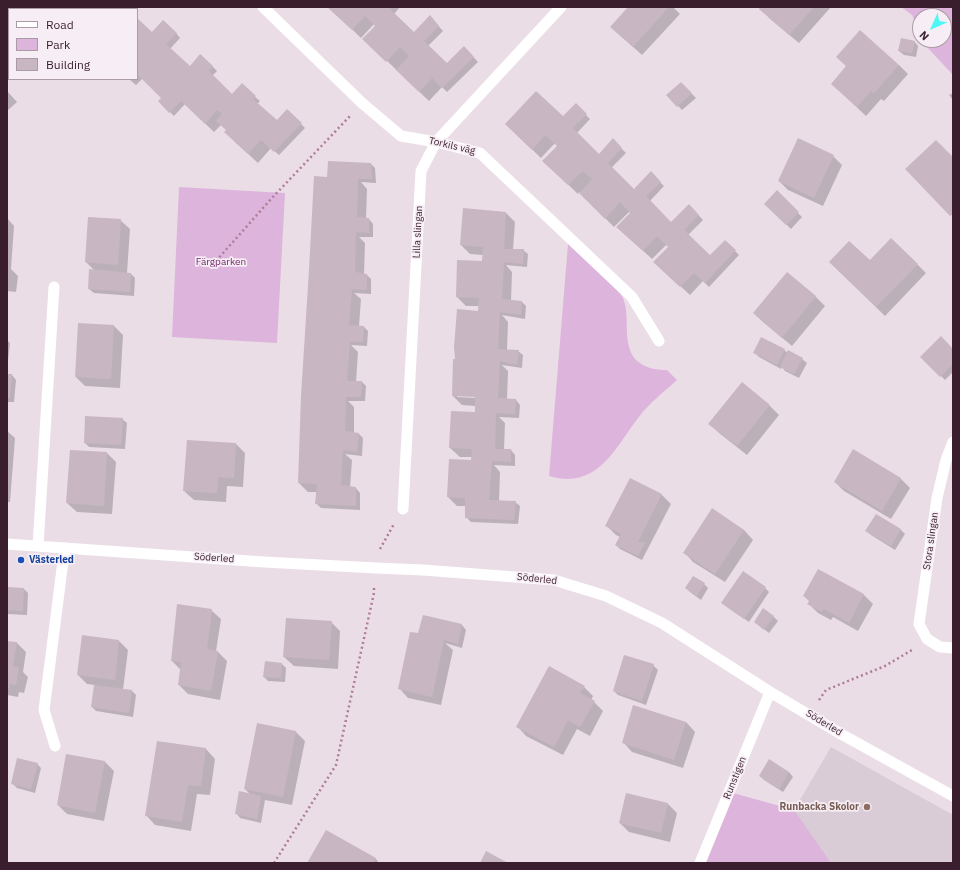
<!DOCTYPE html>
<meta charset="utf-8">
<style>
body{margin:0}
#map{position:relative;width:960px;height:870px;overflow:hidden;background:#eadde6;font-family:"IBM Plex Sans",sans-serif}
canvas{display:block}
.frame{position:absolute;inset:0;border:8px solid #3a1e2d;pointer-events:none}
.legend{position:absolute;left:8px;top:8px;width:130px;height:72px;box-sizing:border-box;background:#f7eef5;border:1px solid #ab9ba5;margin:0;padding:5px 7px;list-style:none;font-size:12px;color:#3a1e2d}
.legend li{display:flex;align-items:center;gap:8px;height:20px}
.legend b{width:20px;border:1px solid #ab9ba5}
.north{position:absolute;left:912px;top:8px;width:40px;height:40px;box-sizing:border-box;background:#f7eef5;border:1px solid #ab9ba5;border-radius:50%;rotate:225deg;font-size:11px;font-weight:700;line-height:16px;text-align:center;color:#3a1e2d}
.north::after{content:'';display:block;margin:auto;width:14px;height:18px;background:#4df9f7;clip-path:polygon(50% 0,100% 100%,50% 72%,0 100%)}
</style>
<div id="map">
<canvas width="960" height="870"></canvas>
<div class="frame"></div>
<ul class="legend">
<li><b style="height:5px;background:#fff"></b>Road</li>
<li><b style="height:11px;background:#ddb5dc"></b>Park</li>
<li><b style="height:11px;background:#c8b6c2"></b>Building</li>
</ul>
<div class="north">N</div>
</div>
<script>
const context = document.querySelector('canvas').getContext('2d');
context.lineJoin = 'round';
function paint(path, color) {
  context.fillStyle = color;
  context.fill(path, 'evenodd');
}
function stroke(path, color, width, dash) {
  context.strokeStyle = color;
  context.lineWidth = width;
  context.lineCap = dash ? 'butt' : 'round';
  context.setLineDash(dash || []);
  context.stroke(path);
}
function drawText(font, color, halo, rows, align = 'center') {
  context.font = font + ' "IBM Plex Sans",sans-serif';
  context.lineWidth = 3.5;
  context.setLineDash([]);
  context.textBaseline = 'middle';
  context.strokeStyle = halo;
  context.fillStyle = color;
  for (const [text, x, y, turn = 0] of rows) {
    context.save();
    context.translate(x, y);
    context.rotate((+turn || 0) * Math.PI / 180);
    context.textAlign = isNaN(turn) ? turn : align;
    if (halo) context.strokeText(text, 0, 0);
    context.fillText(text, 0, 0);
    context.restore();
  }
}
paint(new Path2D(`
 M831,747L953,815V863H700L729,792L794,810Z`), '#daccd6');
paint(new Path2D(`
 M901,7H953V75L926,46L924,40H944V16H920V32L912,15Z
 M179,187L285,193L277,343L172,337Z
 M568,244C584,258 602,272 615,288C618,291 621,294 623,298C631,317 621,343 636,360C645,368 655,370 667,370L677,380C664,392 649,403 638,418C614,450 597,490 549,476Z
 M729,792L794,810L831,863H700Z`), '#ddb5dc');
paint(new Path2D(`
 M53,7H138L136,9H55Z
 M329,7H400L394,14L414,33L434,21L443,31L428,46L447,64L464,47L478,62L447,92L442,87L429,101L364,39L376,26L374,24L361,38Z
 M629,7H673L680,14L642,55L621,36Z
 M762,7H831L799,43L769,18Z
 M137,19L152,33H176L180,38L170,49L190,67L201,55L217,71L212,76L232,95L255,97L260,101L257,104L281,125L287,110L305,128L279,155L271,148L258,163L234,141L227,130L221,125L214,132L185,104L174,116L159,101L162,98L143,78L136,85L129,79H137Z
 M914,41L918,46L916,57L904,55L899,51Z
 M899,65L908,74L884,101L881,99L866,116L832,84Z
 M681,83L696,98L682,110L668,95Z
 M7,91L17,102L7,111Z
 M953,93V100L949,95Z
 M576,105L590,119L577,133L599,155L613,140L626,153L611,168L634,190L651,173L664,186L650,201L671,223L689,205L703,220L688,235L710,257L725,241L739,255L709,287L703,281L690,295L664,271L670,247L667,244L652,259L627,236L632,213L630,211L614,227L579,192L578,194L553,170L558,146L555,143L541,158L515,133L563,118Z
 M833,156L842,165L823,206L788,190L779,181Z
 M371,164L375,168L376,183L361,182L367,189L366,219H369L373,224V237H359L365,243L364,274L367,275L371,279V294L354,293L361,299L359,326L364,327L368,331L367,346L351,345L358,352L356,382H362L366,386L365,401H348L354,407V433L359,434L363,438L362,456L345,454L352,460L350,488H356L360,493V510L321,508L316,503L318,492H308L299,483L330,178Z
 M777,192L802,217L791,229L765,204Z
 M464,209L506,213L515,222L513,250H523L528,254L527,267L506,265L512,272L511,301L522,302L526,306L525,319L502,315L508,322L507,350L518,351L523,355L522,368L502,365L508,371L507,400H516L520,405L519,418L499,417L505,423L504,450H511L515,455V466L494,465L500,472L499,501L515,502L520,506L518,524L471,522L466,517V506H457L448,497L474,461L472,457H460L450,448L477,413L476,406L462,405L453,396L456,360L479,312V306H466L457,297L483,262V255L470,254L461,245ZM457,395L476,396V398L457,397Z
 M7,218L14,226L11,269L18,276L16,292L7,291Z
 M120,220L130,229L127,273L131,274L135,278L134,296L94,293L89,289L95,271L86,262Z
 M917,264L926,273L885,316L839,271Z
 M787,274L816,297L825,306L792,346L763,322L754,313Z
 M114,326L123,335L120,388L85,386L76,377Z
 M7,340L10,343L7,370Z
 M784,350L788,353L802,359L807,363L799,378L785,371L782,367L781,369L759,357L754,352Z
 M953,350V372L945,380L922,357Z
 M7,375H12L16,380L14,402H7Z
 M742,383L770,406L779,415L747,455L719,433L710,423Z
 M122,419L127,423L125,449L89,447L85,443Z
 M7,431L15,438L10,502H7Z
 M236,444L245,453L243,487L227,486L226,502L194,500L184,491Z
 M853,451L901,479L910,488L891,519L844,491L835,482Z
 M107,453L116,462L112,514L77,512L67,503Z
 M631,479L662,495L671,504L642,560L620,549L616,545L620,537L616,535L607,526Z
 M712,510L744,530L753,540L725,582L693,562L684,552Z
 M900,529L905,534L895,550L871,535L867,531Z
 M818,570L864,595L873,604L858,631L833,617L831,620L818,613L809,604L810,602L804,596Z
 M704,584L708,588L701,600L690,592L686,588Z
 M7,588L24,589L28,593L27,615L7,614Z
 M765,588L769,592L749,622L727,607Z
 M211,610L221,619L216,651L218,652L227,661L220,700L188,694L179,685L181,670L172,661Z
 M423,616L462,625L466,630L462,648L445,643L453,650L441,705L408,698L399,688L420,633Z
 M773,616L778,621L769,633L755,622Z
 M331,622L340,631L338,669L294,666L284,657Z
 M119,641L128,650L123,690L132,691L136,695L133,717L96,711L92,707L95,685L87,684L78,675Z
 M7,642L17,643L26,652L23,672L28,677L24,693L19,692L18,697L7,695Z
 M266,662L282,664L286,668L285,682L268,681L264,677Z
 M653,665L658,670L646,705L618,695L614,691Z
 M584,687L593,696L591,700L594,702L603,711L590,736L577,729L563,755L526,736L517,726Z
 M686,722L695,732L683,768L632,752L623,742Z
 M258,724L296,732L305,741L292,805L265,800L261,823L240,818L236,813L251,795L245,789Z
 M206,749L215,759L210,795L197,794L191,831L155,825L146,815Z
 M67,755L105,762L114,771L104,821L67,814L58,805Z
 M37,764L41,768L35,793L17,788L12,783Z
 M789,772L793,777L783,792L764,780L760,776Z
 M627,794L668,804L677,813L670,842L629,832L620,823Z
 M327,831L376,859L379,863H308Z`), '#0003');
paint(new Path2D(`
 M62,7H130L128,9H64Z
 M327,7H392L390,9L414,32L430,15L439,26L424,41L447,63L464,46L474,57L442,88L432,78L419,92L396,70L409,56L400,47L386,62L362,39L375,26L365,16L352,30Z
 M628,7H669L633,47L610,27Z
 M760,7H814L789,35L759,9Z
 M137,18L152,32L163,20L177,33L166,44L190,66L200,54L213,66L209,71L232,94L242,83L256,96L253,99L277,120L287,109L302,123L274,152L261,140L248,154L224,132L226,130L216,121L222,114L217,110L205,124L181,101L169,113L158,101L161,98L138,75L137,76Z
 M860,30L899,65L874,93L871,91L857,107L831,84L846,66L836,57Z
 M901,38L915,41L912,53L898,51Z
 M681,82L692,93L677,107L666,95Z
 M536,91L563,116L576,103L587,114L573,128L599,154L613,138L622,148L608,163L634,189L651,171L661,182L646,196L671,222L689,204L699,215L684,230L710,255L725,240L736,250L705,283L694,273L680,287L653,262L668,247L657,236L643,251L616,227L630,213L620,202L605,219L579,193L592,179L583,171L568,185L542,161L557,146L545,135L532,150L505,124Z
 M798,138L834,155L814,198L778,181Z
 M936,140L953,157V214L950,216L905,169Z
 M328,161L371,163L372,179H358L357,217L369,218V233L356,232L355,272L367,274V290L352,289L349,325L364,326L363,342H350L347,381H362L361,397H346L345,431L359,433L357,452L343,450L341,485L356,487V506L315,504L317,484L298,483L301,396L309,270L314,176L327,177Z
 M777,190L799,212L786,225L764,204Z
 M463,208L506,212L504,249H524L523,264L504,262L502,299L522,301L521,315L500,312L498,349L519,350L517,365L500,361L498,398L516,399L515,414L496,413L495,449H511V462L492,461L489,500L516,501L514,520L465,518V498L447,497L449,459L471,460L472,449L449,448L451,411L475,412V397L452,396L453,359H455L454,347L457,309L478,311L479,298L456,297L457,260L482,261L483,247L460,245Z
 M88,217L121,219L118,265L85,262Z
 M891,238L918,264L876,307L829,262L849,241L870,260Z
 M89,269L131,273L130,292L88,289Z
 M787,272L816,296L782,338L753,313Z
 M78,323L114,325L111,379L75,377Z
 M941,336L953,349V364L940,377L920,357Z
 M761,337L785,349L777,365L753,353Z
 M788,350L803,358L794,374L780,367Z
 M7,374H12L10,398H7Z
 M742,382L770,405L737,446L708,424Z
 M85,416L123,418L121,445L84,443Z
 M187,440L236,443L234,478L218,477L217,493L183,491Z
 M853,449L901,478L882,511L834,482Z
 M70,450L107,452L104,506L66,503Z
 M630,478L662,494L638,542L645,543L638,556L615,545L621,534L605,526Z
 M712,508L744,530L715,574L683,553Z
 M876,514L901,529L891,546L865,531Z
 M818,569L864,594L849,623L824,609L822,612L807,604L810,600L803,596Z
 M743,571L766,587L744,619L721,603Z
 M693,576L705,583L697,596L685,588Z
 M7,587L24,588L23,611L7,610Z
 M177,604L212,609L207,649L218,651L211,691L178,685L181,662L171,661Z
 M763,608L774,616L764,630L754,622Z
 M423,615L462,624L458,644L444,640L432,697L398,689L410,632L418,633Z
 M286,618L332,621L329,660L283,657Z
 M82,635L119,640L115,680L77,675Z
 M7,641L17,642L13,666L19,667L16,685L10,684L9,689L7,688Z
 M624,655L654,664L642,701L613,691Z
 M265,661L282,663L281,678L263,677Z
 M549,666L585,686L580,693L595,701L580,727L568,720L554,747L516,727Z
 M94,685L132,690L129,713L91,707Z
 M633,705L686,722L674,760L622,743Z
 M257,723L296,731L283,797L244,789Z
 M157,741L206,748L201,786L188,785L182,822L145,816Z
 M66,754L105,761L95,813L57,805Z
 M17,758L38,763L31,789L11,784Z
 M769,759L789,772L779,789L759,776Z
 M239,791L261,796L257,819L235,814Z
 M626,793L668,803L661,833L619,823Z
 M326,830L376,858L373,863H307Z
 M486,851L508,863H480Z`), '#c8b6c2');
stroke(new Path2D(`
 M216,261L271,199L350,116
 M380,549L394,524
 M819,700L826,690L885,666L912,650
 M274,863L336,765L374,593V588`), '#af7c99', 2.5, [2, 3]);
stroke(new Path2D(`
 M263,7L362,103L401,136L436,142L480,153L632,297L659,341
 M953,442L946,460L937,498L919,624L927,639L940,647L953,648
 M403,509L421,171L436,142L561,7
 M7,544L264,562L376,568L423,570L554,580L606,596L662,623L770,692L841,734L953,796
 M38,546L54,287
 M55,746L44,710L62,569L66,548
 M700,863L770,692`), '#fff', 11);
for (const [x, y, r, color] of [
 [21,560,4,"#1a4fb4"],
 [867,807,4,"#8d6e63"]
]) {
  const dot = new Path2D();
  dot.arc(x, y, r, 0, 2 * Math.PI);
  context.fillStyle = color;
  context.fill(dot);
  stroke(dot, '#f7eef5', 1.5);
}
drawText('10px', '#3a1e2d', '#f7eef5', [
 ["Torkils väg",452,146,13],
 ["Lilla slingan",418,232,-87],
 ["Stora slingan",931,541,-82],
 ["Söderled",214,558,4],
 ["Söderled",537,579,6],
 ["Söderled",824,723,31],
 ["Runstigen",735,778,-68]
]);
drawText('10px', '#732769', '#f7eef5', [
 ["Färgparken",221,262]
]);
drawText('bold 10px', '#164399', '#f7eef5', [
 ["Västerled",29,560]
], 'left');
drawText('bold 10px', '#785e54', '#f7eef5', [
 ["Runbacka Skolor",859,807]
], 'right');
</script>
